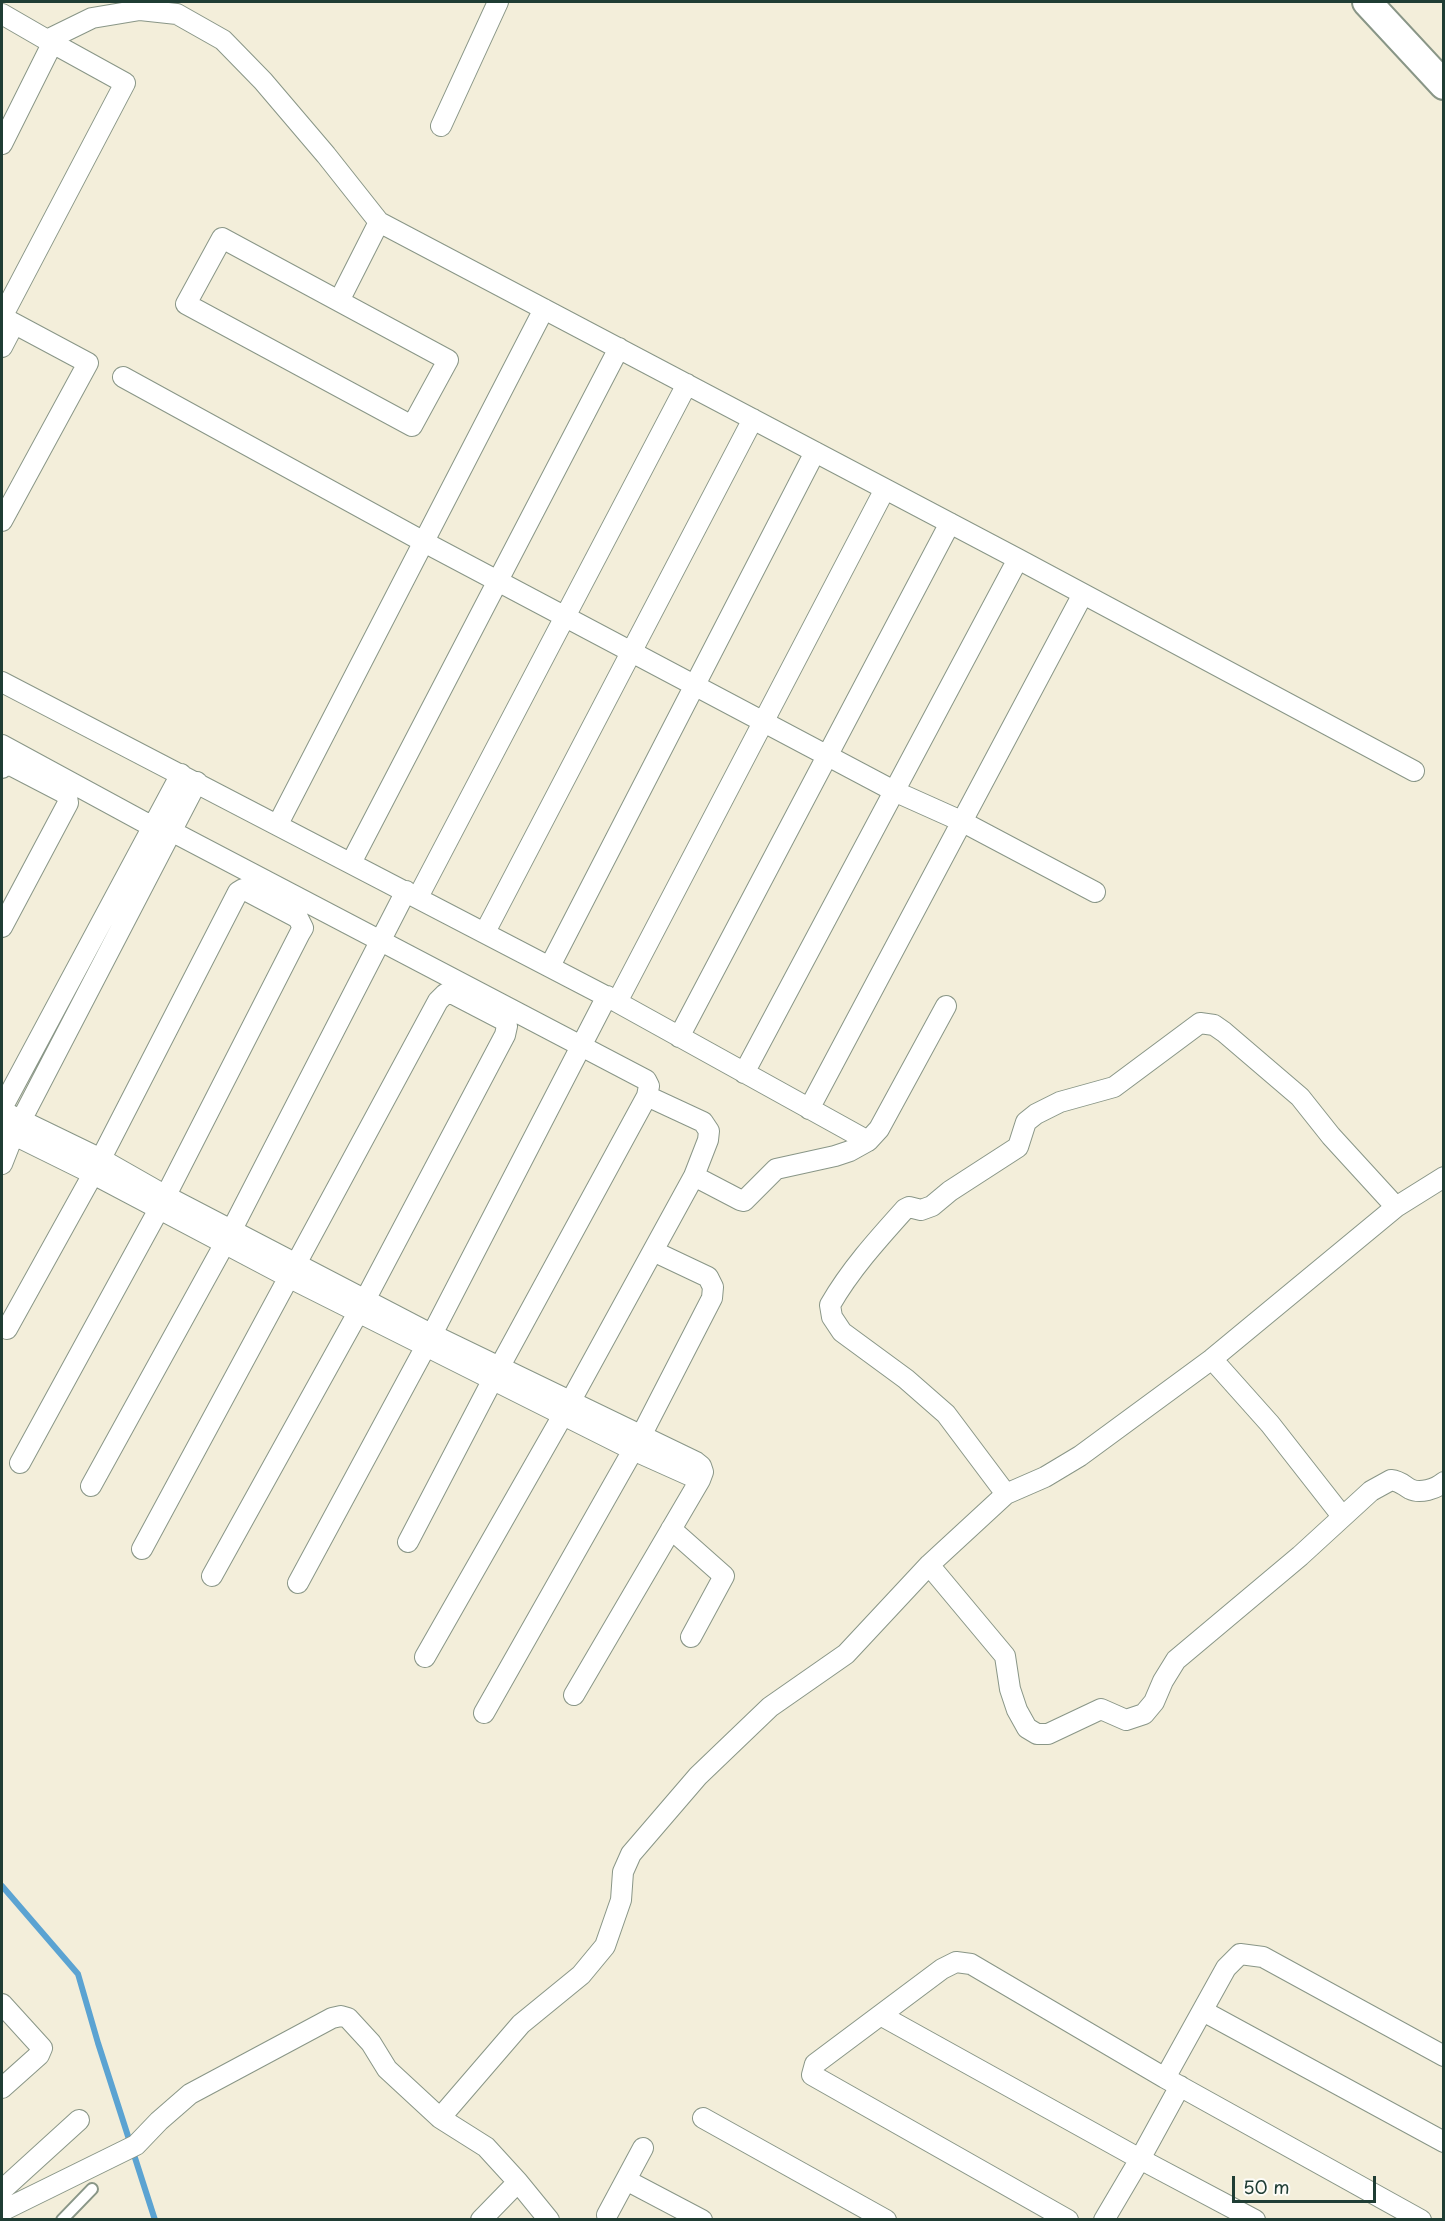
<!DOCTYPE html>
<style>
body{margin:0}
#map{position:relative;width:1445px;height:2221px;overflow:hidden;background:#f3eeda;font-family:"Playpen Sans",sans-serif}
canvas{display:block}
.frame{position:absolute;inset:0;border:3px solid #1f3d34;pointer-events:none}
.scale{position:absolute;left:1232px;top:2176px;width:144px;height:27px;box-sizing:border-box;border:3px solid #1f3d34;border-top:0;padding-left:8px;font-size:18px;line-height:21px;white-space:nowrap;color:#1f3d34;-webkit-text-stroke:4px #fdfcf7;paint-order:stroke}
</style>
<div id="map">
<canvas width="1445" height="2221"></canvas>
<div class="frame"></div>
<div class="scale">50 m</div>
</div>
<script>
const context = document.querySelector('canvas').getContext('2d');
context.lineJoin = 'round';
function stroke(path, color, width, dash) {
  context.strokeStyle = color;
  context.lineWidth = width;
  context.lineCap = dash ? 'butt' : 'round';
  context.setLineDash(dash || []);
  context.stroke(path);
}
stroke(new Path2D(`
 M2,1886L78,1974L98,2043L155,2220`), '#5ba3d2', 6);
const lane = new Path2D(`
 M62,2220L92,2189`);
const street = new Path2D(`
 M2,14L47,40L92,18L140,10L177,14L223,40L263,81L326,155L379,222L1018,559L1414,771
 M441,126L498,2
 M2,144L52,44
 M222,238L448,360L412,426L186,304Z
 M339,301L379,222
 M2,347L14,324
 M123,377L424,542L894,791L961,821L1095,892
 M2,521L88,363L2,317L125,83L47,40
 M2,682L617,1002L868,1141L879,1129L946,1006
 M2,745L153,827
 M2,768L5,765L12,766L64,793L67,797L68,803L2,927
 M278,824L544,309
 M171,831L646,1080L649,1086L647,1096
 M351,863L619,348
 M418,897L687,384
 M485,932L753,419
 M550,966L815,452
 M617,1002L885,489
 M679,1037L950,523
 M744,1073L1018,559
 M2,1108L181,774
 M809,1109L1083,594
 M2,1111L101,1159L166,1196L431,1334L696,1462L701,1466L703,1472L700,1480L633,1450L290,1278L93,1174L2,1129
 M2,1164L13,1136L197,782
 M694,1176L740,1200L744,1201L776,1169L835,1156L850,1151L868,1141
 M7,1329L93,1174L238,892L243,889L298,918L303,928L300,933L159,1209L20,1463
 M1212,1359L1270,1424L1342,1516
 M91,1486L225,1243L406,891
 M1006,1494L946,1414L906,1379L842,1332L832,1317L830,1305C850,1270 878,1239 905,1209L909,1207L921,1210L932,1206L950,1191L1018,1147L1026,1122L1036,1114L1060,1102L1114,1087L1200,1023L1214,1025L1224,1032L1300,1097L1331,1136L1396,1207
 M671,1529L724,1576L691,1637
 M408,1542L493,1379L647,1096L703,1122L709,1131L708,1140L694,1176L563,1415L425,1657
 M142,1549L438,1001L445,994H453L503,1020L507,1026L505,1035L365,1300L212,1576
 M929,1565L1005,1656L1010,1689L1017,1710L1027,1728L1037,1734H1048L1101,1709L1126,1720L1144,1714L1154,1702L1163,1681L1176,1660L1300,1556L1371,1491L1391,1480C1400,1481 1403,1485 1410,1489C1420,1494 1436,1489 1444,1482
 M298,1583L426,1346L607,996
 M574,1695L700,1480
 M484,1713L641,1436L712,1298L713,1287L708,1277L653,1251
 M2,2004L42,2048L39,2055L2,2088
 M1203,2011L1444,2142
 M882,2016L1140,2159L1255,2220
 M1165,2078L1226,1968L1240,1954L1263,1957L1444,2056
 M703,2118L886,2220
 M626,2180L702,2220
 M2,2190L79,2120
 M2,2211L136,2145L159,2121L190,2094L332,2018L341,2016L348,2018L371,2043L387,2069L440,2118
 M607,2215L643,2148
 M481,2220L518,2182
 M549,2220L518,2182L486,2147L440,2118L521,2024L581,1975L605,1946L621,1900L623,1872L631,1854L698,1776L770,1707L846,1654L929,1565L1006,1494L1045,1477L1080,1456L1212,1359L1396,1207L1444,1177
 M1068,2220L812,2075L815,2064L942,1969L956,1962L971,1964L1165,2078L1421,2220
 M1104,2220L1140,2159L1180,2086`);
const secondary = new Path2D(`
 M1367,2L1444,85`);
stroke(lane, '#899687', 14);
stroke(street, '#899687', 22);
stroke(secondary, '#899687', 32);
stroke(lane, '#fff', 10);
stroke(street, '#fff', 20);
stroke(secondary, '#fff', 28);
</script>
